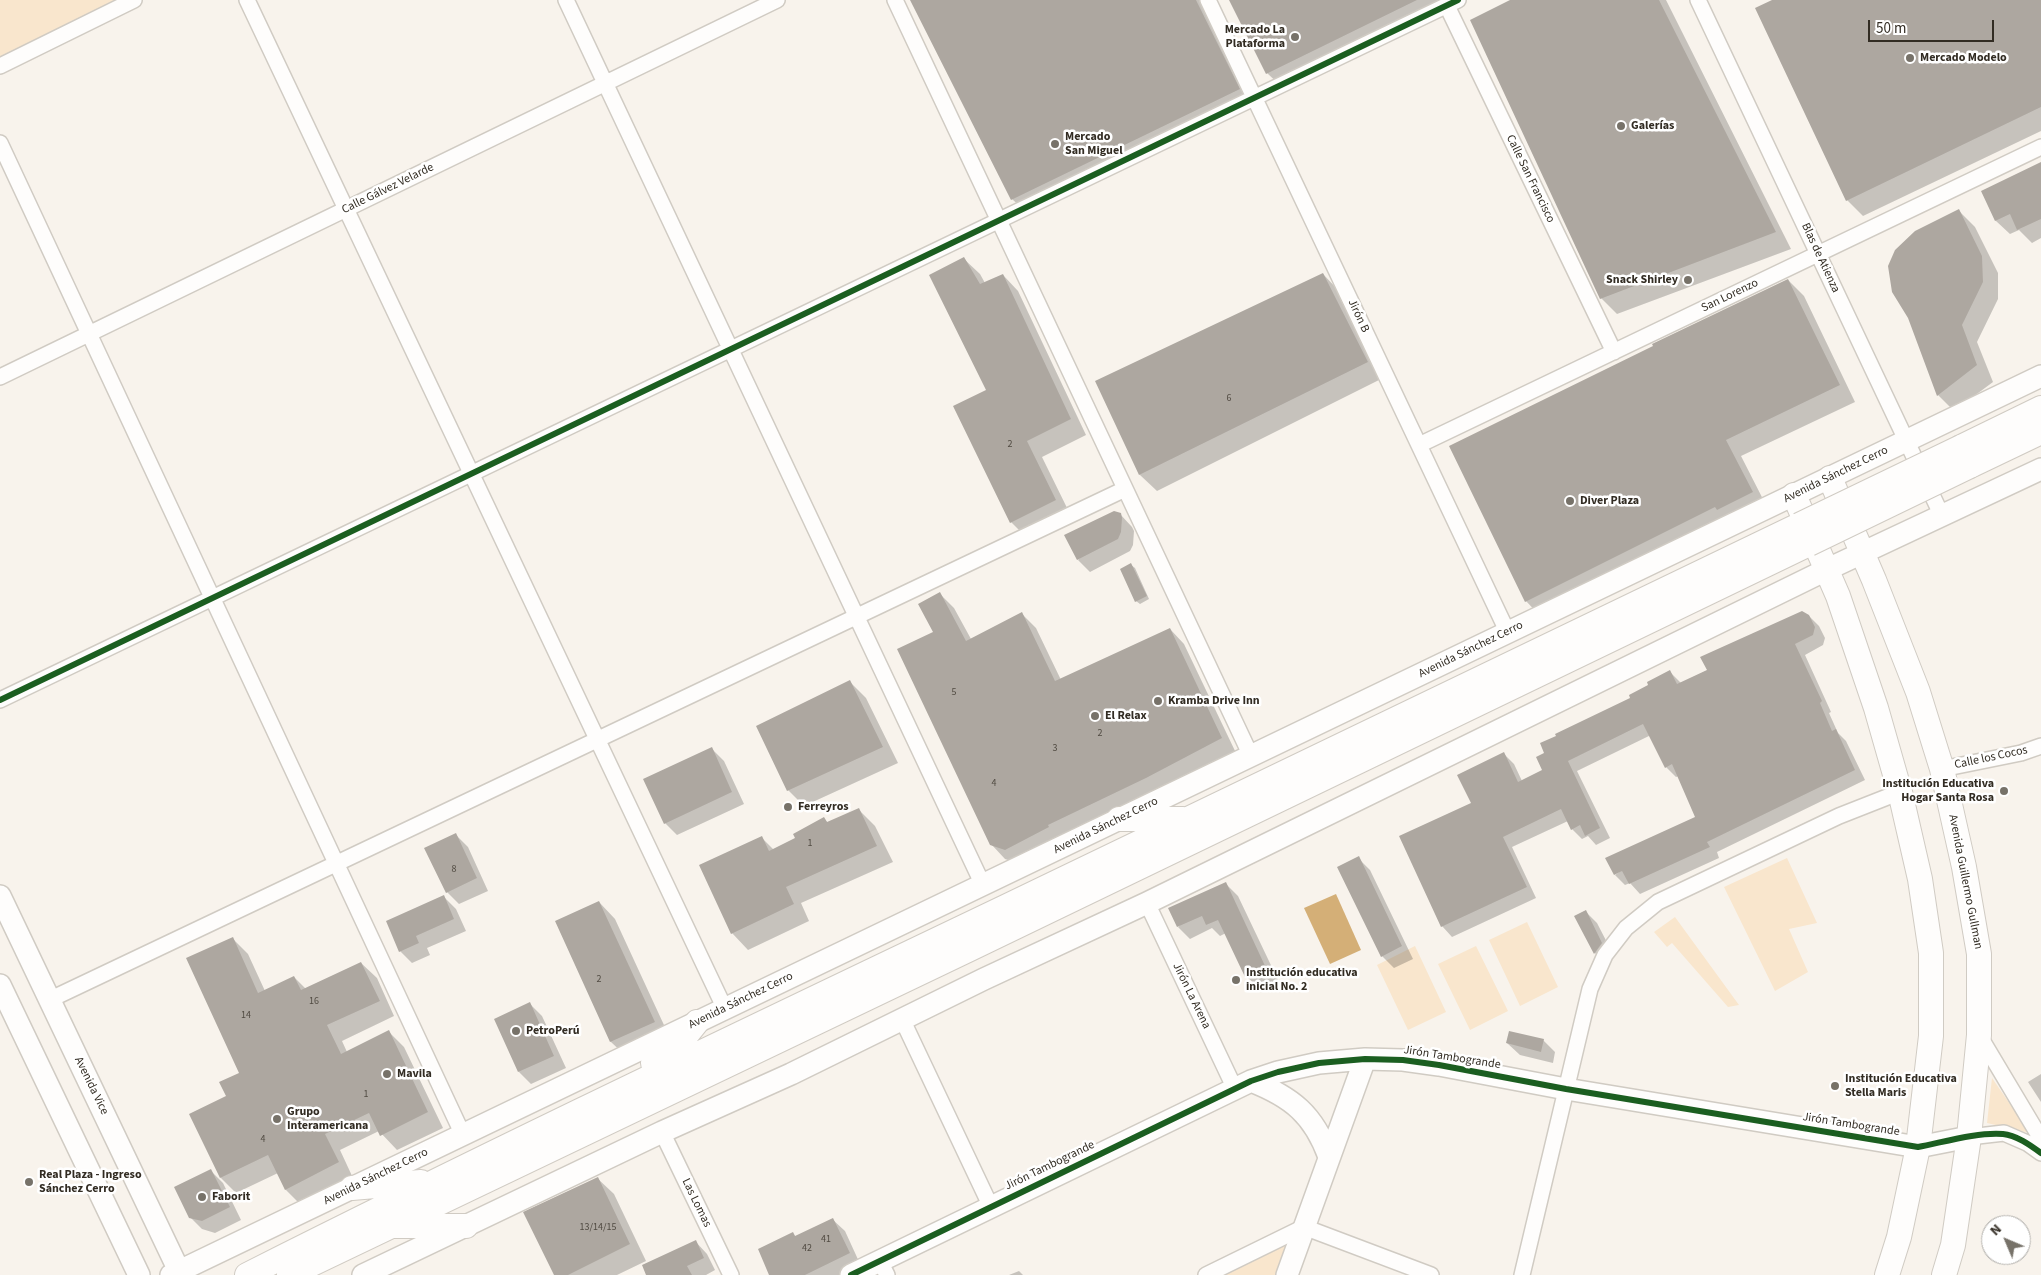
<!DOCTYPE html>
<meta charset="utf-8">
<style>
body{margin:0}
#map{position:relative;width:2041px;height:1275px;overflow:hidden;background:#f8f3ec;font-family:"Source Sans 3",sans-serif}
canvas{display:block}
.north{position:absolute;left:1981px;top:1215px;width:50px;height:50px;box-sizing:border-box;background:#fff;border:1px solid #adaba7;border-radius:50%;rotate:315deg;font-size:14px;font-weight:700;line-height:20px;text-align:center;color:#322c23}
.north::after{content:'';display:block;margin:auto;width:18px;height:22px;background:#777269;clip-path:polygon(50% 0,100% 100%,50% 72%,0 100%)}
.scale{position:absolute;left:1868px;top:20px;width:126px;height:22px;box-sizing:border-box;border:2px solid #322c23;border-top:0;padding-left:6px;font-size:15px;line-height:18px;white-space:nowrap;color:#322c23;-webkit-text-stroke:4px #fff;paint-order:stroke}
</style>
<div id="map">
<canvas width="2041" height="1275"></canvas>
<div class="north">N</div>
<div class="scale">50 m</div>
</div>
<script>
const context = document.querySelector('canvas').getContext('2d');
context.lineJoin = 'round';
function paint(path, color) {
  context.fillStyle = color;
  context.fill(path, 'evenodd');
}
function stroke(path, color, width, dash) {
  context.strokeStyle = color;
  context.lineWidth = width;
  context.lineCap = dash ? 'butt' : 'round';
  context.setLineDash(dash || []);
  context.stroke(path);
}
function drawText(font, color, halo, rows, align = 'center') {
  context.font = font + ' "Source Sans 3",sans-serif';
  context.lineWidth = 5;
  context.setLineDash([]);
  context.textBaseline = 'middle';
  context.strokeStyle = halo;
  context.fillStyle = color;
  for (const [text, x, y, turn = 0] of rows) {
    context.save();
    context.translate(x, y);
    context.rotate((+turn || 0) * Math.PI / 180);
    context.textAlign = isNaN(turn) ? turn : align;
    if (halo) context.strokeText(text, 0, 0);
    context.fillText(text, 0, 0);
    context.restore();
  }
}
paint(new Path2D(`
 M0,0H124L0,60Z
 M1787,858L1817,923L1789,929L1808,972L1775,991L1724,887Z
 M1675,917L1739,1005L1728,1007L1672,943L1667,947L1654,932Z
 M1527,922L1558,987L1520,1006L1489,940Z
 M1415,946L1446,1012L1408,1030L1377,965Z
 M1476,946L1508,1011L1470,1030L1438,964Z
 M1992,1078L2030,1133L1987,1123Z
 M1304,1227L1287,1275H1206Z`), '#f9e6cd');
paint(new Path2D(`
 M1336,894L1361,950L1330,964L1304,908Z`), '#d4af77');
paint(new Path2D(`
 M912,0H1201L1251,101L1025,211L1012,199Z
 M1231,0H1466L1284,89L1267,73Z
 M1512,0H1666L1791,249L1617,314L1601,298Z
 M1775,0H2041V131L1863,216L1847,200Z
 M2041,163V238L2032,243L2019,230L2010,234L1996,221L1982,192Z
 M1959,211L1975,227L1998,273V299L1977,342L1993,382L1954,411L1938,395Z
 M964,259L980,274L985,283L1003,275L1018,291L1086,435L1042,457L1071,516L1027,538L1011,522L955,407L988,390Z
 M1323,274L1339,291L1383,378L1157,491L1140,475L1097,382Z
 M1788,280L1804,296L1855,402L1741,456L1768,509L1542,618L1526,601Z
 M1120,514L1132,527L1134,531L1133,545L1130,551L1090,572L1078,560Z
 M1131,565L1135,568L1149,599L1140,604L1136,601Z
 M940,594L954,608L971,639L1022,614L1036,628L1061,680L1170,629L1184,644L1236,753L1020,864L1005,859L991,844L935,633Z
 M1802,613L1809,616L1819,626L1825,638L1823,645L1805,655L1831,712L1829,713L1838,733L1846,741L1865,780L1717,852L1719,858L1640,894L1630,883L1625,885L1615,875L1697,817L1679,776L1676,777L1666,767L1651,735L1577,771L1610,838L1596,845L1588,836L1582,839L1572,829L1568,821L1512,847L1536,898L1452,937L1442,926L1473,803L1504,754L1514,764L1522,781L1544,770L1632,699L1670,672L1681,683L1708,670L1702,657Z
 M849,681L866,698L898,763L804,806L788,790Z
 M712,749L724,761L744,804L677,835L665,823Z
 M859,810L875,826L893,862L801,903L809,921L748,950L732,933L761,837L774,850L796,838L824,819L828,823Z
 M456,835L468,847L488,891L459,904L447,892Z
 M1358,858L1370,870L1413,959L1394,968L1382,956Z
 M1226,884L1238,896L1278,980L1259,988L1246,976L1226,933L1220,936L1212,928L1190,939L1178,927Z
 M444,897L456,909L466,931L427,948L430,955L412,963L400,951Z
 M599,902L615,919L670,1038L628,1058L611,1042L556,922Z
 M1585,911L1597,923L1614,956L1607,965L1595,953L1576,916Z
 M232,938L248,954L265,991L294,977L306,989L361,963L377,978L394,1016L342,1041L347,1052L389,1032L404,1047L443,1128L397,1150L379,1131L340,1150L353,1178L301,1205L286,1190L278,1173L236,1193L221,1178L227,1097L240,1073Z
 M530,1004L542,1016L566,1068L531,1084L519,1072Z
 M1543,1040L1555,1052L1553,1063L1520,1055L1507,1043Z
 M2041,1074V1102L2028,1082Z
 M211,1171L223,1183L241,1220L215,1233L202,1229L190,1217Z
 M597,1178L614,1194L646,1261L617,1275H556Z
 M832,1219L845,1231L861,1266L841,1275H771L793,1234L796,1237Z
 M695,1241L707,1254L715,1270L706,1275H648Z
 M1019,1271L1023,1275H1009Z`), '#0003');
paint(new Path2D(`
 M910,0H1196L1240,89L1011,200Z
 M1229,0H1417L1266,74Z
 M1510,0H1659L1776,232L1600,299L1470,20Z
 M1772,0H2041V107L1846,201L1755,8Z
 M2041,162V219L2017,230L2010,214L1995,221L1981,191Z
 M1959,209L1982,256L1983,282L1962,325L1977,365L1937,396L1908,318L1892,292L1888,266L1895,250L1915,231Z
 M964,257L980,284L1003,274L1071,419L1027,441L1056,500L1010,523L953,406L986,390L929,275Z
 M1323,273L1368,362L1139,475L1095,381Z
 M1788,279L1840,385L1726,440L1753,492L1717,510L1715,507L1525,602L1449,446L1653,346L1652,344Z
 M1114,511L1121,513L1122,518L1121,532L1118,539L1077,560L1064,535Z
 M1131,563L1147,596L1135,602L1120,569Z
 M940,592L966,641L1022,612L1055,681L1170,628L1222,738L1146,778L1048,825L1049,827L1005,850L990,845L897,649L933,632L918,604Z
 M1802,611L1809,615L1815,627L1813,635L1795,644L1822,701L1820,703L1832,731L1836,729L1855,770L1707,842L1710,847L1629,884L1622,871L1614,875L1605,858L1695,817L1672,764L1665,768L1643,724L1568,761L1600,828L1585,836L1580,825L1571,830L1561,809L1503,837L1527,887L1441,927L1399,836L1471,803L1457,775L1504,752L1518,782L1542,770L1536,757L1544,753L1540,743L1556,736L1555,734L1630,698L1629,695L1648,685L1647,682L1670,670L1677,684L1707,670L1700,657Z
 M850,680L883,747L787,791L756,726Z
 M712,747L732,792L664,824L643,779Z
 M859,808L877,846L786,887L794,904L731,934L699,865L762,836L769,851L795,838L793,834L824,817L827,822Z
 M456,833L477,878L446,893L424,848Z
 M1359,856L1402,946L1381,957L1337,867Z
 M1226,882L1266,968L1245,977L1218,920L1206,925L1202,916L1177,927L1168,908Z
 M444,895L454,919L416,936L419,943L399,952L386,921Z
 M599,901L655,1022L610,1042L555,921Z
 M1586,910L1602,943L1594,954L1574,916Z
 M233,937L258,993L294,976L301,990L361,962L380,1001L327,1025L341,1054L389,1030L428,1112L380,1136L369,1113L325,1134L339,1162L285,1190L268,1155L220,1178L189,1114L226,1096L219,1082L239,1073L186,958Z
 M530,1002L554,1056L518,1072L494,1019Z
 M1509,1031L1544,1039L1541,1052L1506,1043Z
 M211,1169L230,1207L202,1221L189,1218L174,1187Z
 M598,1177L630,1244L568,1275H554L523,1212Z
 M833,1218L850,1253L805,1275H769L758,1249L793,1232L795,1236Z
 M696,1240L704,1258L687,1266L692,1275H646L642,1265Z`), '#ada7a0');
const street = new Path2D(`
 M247,0L725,1009
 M566,0L983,885
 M895,0L1251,756
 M1208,0L1508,633
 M1698,0L1942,516
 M1447,6L1614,352
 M0,66L134,0
 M0,143L463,1135
 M0,377L777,0
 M1419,445L2041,147
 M0,700L1458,0
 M1942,769L2021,753L2041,746
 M1147,903L1235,1089
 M49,1000L1125,489
 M902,1019L991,1207
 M1979,1035L2041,1139
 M662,1132L731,1275
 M1969,1137L2004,1133L2027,1143L2041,1153
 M880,1261L887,1275
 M1206,1275L1304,1227L1431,1275
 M1522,1275L1590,989L1605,955L1626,928L1658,902L1839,816L1900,792`);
const secondary = new Path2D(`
 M0,896L181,1275
 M0,985L139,1275
 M1251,1081C1292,1097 1314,1115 1329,1157
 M171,1275L2041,376
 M363,1275L662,1132L791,1074L984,979L1147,903L1828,569L2041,469
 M851,1275L1251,1081L1278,1072L1319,1063L1365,1059L1403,1060L1439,1065L1566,1089L1918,1147L1969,1137
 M1287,1275L1365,1059`);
const primary = new Path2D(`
 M1961,447L2041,408
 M1970,466L2041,432
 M1830,478L1874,580L1918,692L1942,769L1964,867L1979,954V1035L1969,1137L1953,1245L1944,1275
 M1794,495L1838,596L1876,708L1900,792L1920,879L1931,953V1036L1918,1147L1899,1237L1887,1275
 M1119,819H1183
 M653,1063L680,1043L697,1022
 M352,1188L421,1182
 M395,1226H466
 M247,1275C497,1149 750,1029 1003,908C1269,781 1534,653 1799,525
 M289,1275L968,950L1809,544`);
stroke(street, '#d0cbc3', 18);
stroke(secondary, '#d0cbc3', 24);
stroke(primary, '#d0cbc3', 26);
stroke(street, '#fefdfc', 15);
stroke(secondary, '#fefdfc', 21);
stroke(primary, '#fefdfc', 24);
const primaryBridge = new Path2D(`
 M1799,525L1961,447
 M1809,544L1970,466`);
stroke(primaryBridge, '#d0cbc3', 26, []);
stroke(primaryBridge, '#fefdfc', 24);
stroke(new Path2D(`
 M0,700L1458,0
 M851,1275L1251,1081L1278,1072L1319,1063L1365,1059L1403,1060L1439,1065L1566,1089L1918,1147C1944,1142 1977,1132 2003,1134C2016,1135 2030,1145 2041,1153`), '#1b5e20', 6);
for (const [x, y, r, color] of [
 [1295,37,5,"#777269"],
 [1910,58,5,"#777269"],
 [1621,126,5,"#777269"],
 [1055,144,5,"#777269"],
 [1688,280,5,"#777269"],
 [1570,501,5,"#777269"],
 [1158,701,5,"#777269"],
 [1095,716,5,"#777269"],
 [2004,791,5,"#777269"],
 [788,807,5,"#777269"],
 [1236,980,5,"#777269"],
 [516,1031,5,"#777269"],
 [387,1074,5,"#777269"],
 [1835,1086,5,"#777269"],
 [277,1119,5,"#777269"],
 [29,1182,5,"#777269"],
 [202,1197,5,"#777269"]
]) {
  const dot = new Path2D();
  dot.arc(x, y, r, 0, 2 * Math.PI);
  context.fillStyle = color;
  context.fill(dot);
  stroke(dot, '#fff', 2);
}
drawText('10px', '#514b42', null, [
 ["6",1229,399],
 ["2",1010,445],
 ["5",954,693],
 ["2",1100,734],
 ["3",1055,749],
 ["4",994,784],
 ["1",810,844],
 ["8",454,870],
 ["2",599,980],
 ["16",314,1002],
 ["14",246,1016],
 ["1",366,1095],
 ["4",263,1140],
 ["13/14/15",598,1228],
 ["41",826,1240],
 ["42",807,1249]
]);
drawText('bold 12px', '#322c23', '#fff', [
 ["Mercado La",1285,30,"right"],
 ["Plataforma",1285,44,"right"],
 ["Mercado Modelo",1920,58],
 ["Galerías",1631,126],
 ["Mercado",1065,137],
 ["San Miguel",1065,151],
 ["Snack Shirley",1678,280,"right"],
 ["Diver Plaza",1580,501],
 ["Kramba Drive Inn",1168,701],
 ["El Relax",1105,716],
 ["Institución Educativa",1994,784,"right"],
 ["Hogar Santa Rosa",1994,798,"right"],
 ["Ferreyros",798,807],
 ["Institución educativa",1246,973],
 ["inicial No. 2",1246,987],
 ["PetroPerú",526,1031],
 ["Mavila",397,1074],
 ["Institución Educativa",1845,1079],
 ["Stella Maris",1845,1093],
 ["Grupo",287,1112],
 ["Interamericana",287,1126],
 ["Real Plaza - Ingreso",39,1175],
 ["Sánchez Cerro",39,1189],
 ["Faborit",212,1197]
], 'left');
drawText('12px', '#322c23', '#fff', [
 ["Calle San Francisco",1530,179,64],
 ["Calle Gálvez Velarde",388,189,-26],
 ["Blas de Atienza",1820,258,65],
 ["San Lorenzo",1730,296,-26],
 ["Jirón B",1358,316,65],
 ["Avenida Sánchez Cerro",1836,475,-26],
 ["Avenida Sánchez Cerro",1471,650,-26],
 ["Calle los Cocos",1991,758,-12],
 ["Avenida Sánchez Cerro",1106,826,-26],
 ["Avenida Guillermo Gullman",1965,882,79],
 ["Jirón La Arena",1191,996,64],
 ["Avenida Sánchez Cerro",741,1001,-26],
 ["Jirón Tambogrande",1452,1058,9],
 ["Avenida Vice",91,1086,64],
 ["Jirón Tambogrande",1851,1125,9],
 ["Jirón Tambogrande",1050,1166,-26],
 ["Avenida Sánchez Cerro",376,1177,-26],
 ["Las Lomas",696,1203,64]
]);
</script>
